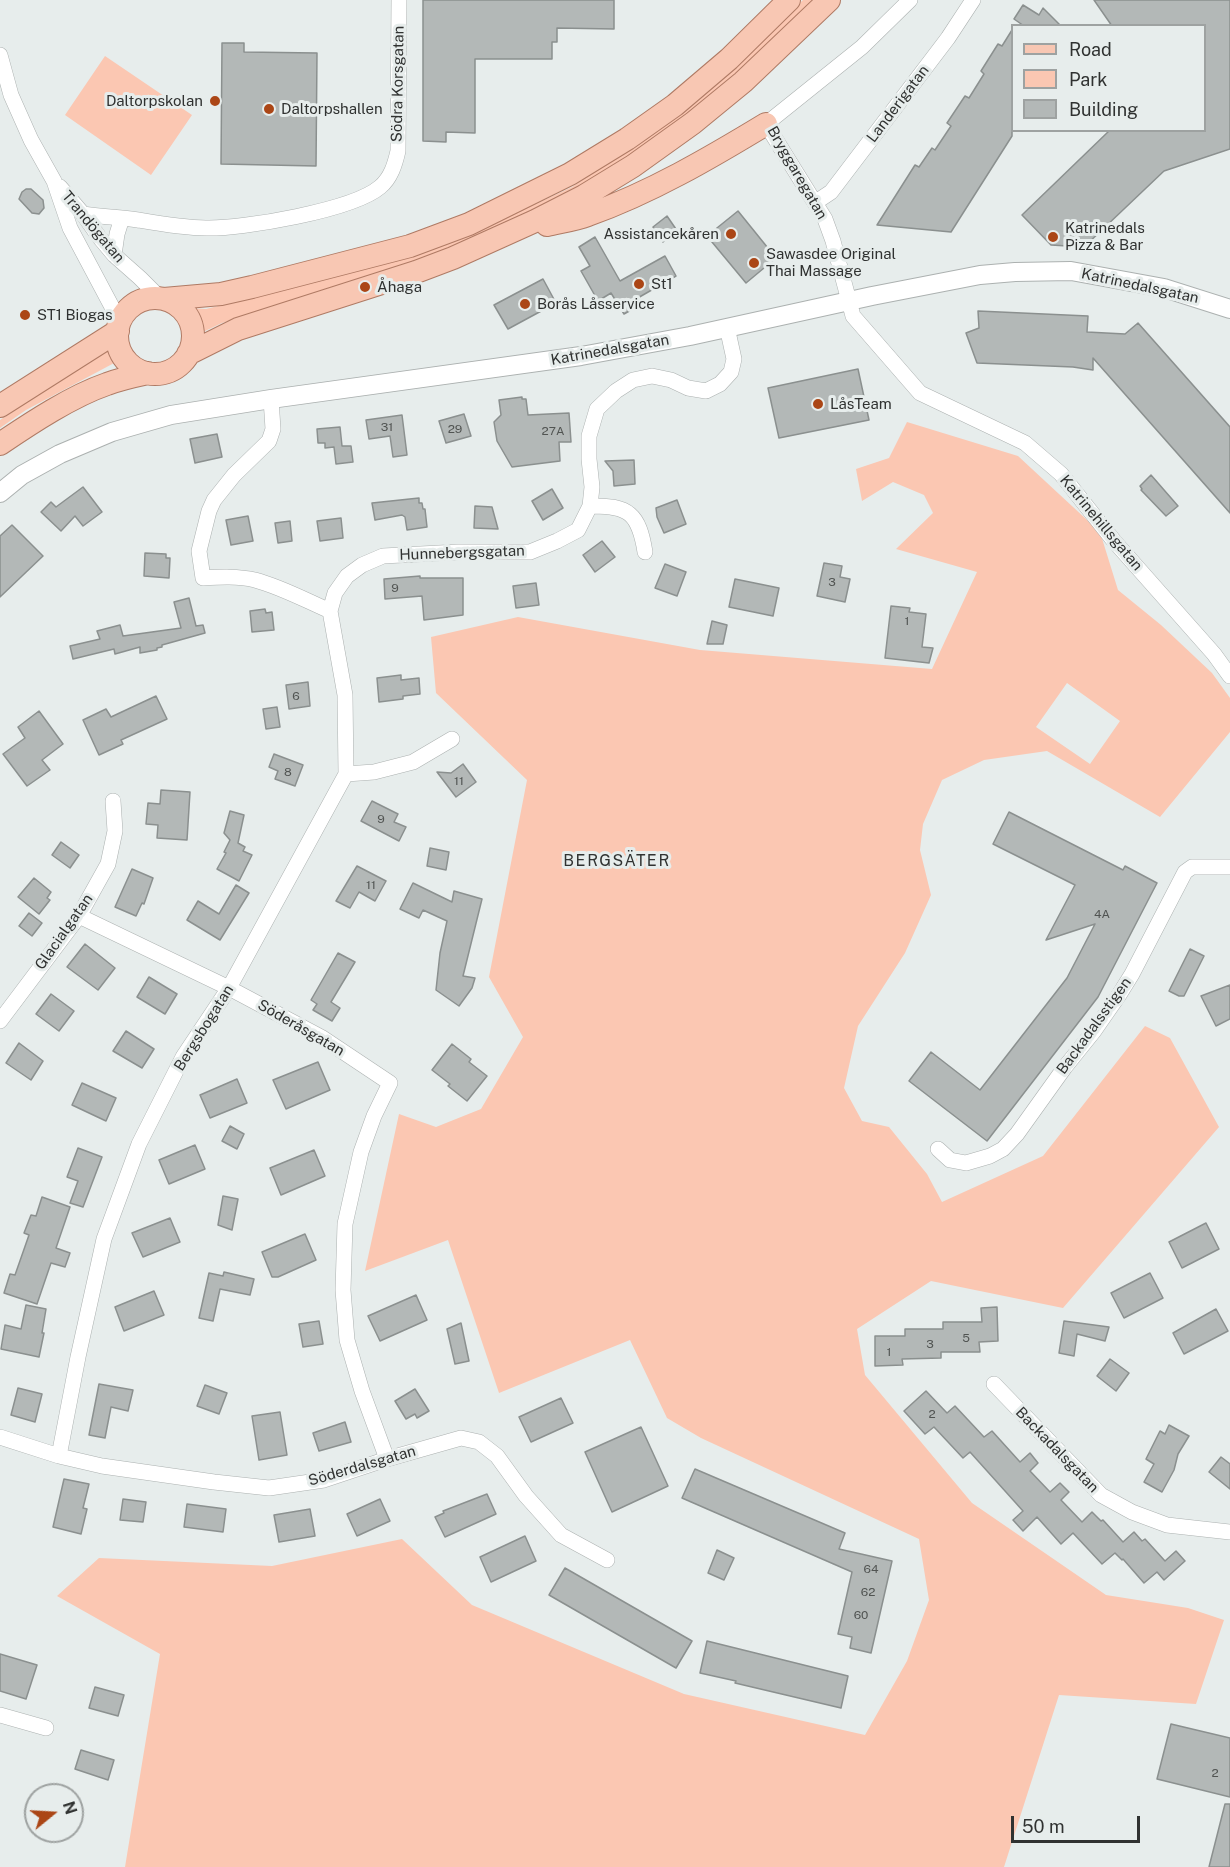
<!DOCTYPE html>
<meta charset="utf-8">
<style>
body{margin:0}
#map{position:relative;width:1230px;height:1867px;overflow:hidden;background:#e7edec;font-family:"Public Sans",sans-serif}
canvas{display:block}
.legend{position:absolute;left:1011px;top:24px;width:195px;height:108px;box-sizing:border-box;background:#e7edec;border:2px solid #9ea2a1;margin:0;padding:8px 10px;list-style:none;font-size:18px;color:#303231}
.legend li{display:flex;align-items:center;gap:12px;height:30px}
.legend b{width:30px;border:2px solid #9ea2a1}
.north{position:absolute;left:24px;top:1783px;width:60px;height:60px;box-sizing:border-box;background:#e7edec;border:2px solid #9ea2a1;border-radius:50%;rotate:72deg;font-size:16px;font-weight:700;line-height:24px;text-align:center;color:#303231}
.north::after{content:'';display:block;margin:auto;width:21px;height:27px;background:#ab4616;clip-path:polygon(50% 0,100% 100%,50% 72%,0 100%)}
.scale{position:absolute;left:1011px;top:1816px;width:129px;height:27px;box-sizing:border-box;border:3px solid #303231;border-top:0;padding-left:8px;font-size:18px;line-height:21px;white-space:nowrap;color:#303231;-webkit-text-stroke:4px #e7edec;paint-order:stroke}
</style>
<div id="map">
<canvas width="1230" height="1867"></canvas>
<ul class="legend">
<li><b style="height:8px;background:#f8c7b3"></b>Road</li>
<li><b style="height:16px;background:#fbc7b2"></b>Park</li>
<li><b style="height:16px;background:#b3b8b7"></b>Building</li>
</ul>
<div class="north">N</div>
<div class="scale">50 m</div>
</div>
<script>
const context = document.querySelector('canvas').getContext('2d');
context.lineJoin = 'round';
function paint(path, color) {
  context.fillStyle = color;
  context.fill(path, 'evenodd');
}
function stroke(path, color, width, dash) {
  context.strokeStyle = color;
  context.lineWidth = width;
  context.lineCap = dash ? 'butt' : 'round';
  context.setLineDash(dash || []);
  context.stroke(path);
}
function drawText(font, color, halo, rows, align = 'center') {
  context.font = font + ' "Public Sans",sans-serif';
  context.lineWidth = 6;
  context.setLineDash([]);
  context.textBaseline = 'middle';
  context.strokeStyle = halo;
  context.fillStyle = color;
  for (const [text, x, y, turn = 0] of rows) {
    context.save();
    context.translate(x, y);
    context.rotate((+turn || 0) * Math.PI / 180);
    context.textAlign = isNaN(turn) ? turn : align;
    if (halo) context.strokeText(text, 0, 0);
    context.fillText(text, 0, 0);
    context.restore();
  }
}
paint(new Path2D(`
 M803,0H823L688,116L596,181L488,234L380,275L222,323L203,332L192,308L206,309L357,271L488,226L572,187L616,157L774,27Z
 M105,56L192,115L151,175L65,115Z
 M110,346L116,362L26,410L0,428V420Z
 M907,422L1018,456L1100,532L1118,590L1161,625L1212,673L1230,698V732L1160,817L1047,751L984,760L942,780L923,824L920,850L931,895L905,953L858,1026L844,1088L862,1121L889,1127L927,1174L942,1202L1043,1156L1145,1026L1170,1038L1219,1127L1063,1308L931,1281L857,1329L865,1375L972,1503L1106,1595L1188,1608L1224,1620L1196,1704L1059,1695L1004,1867H125L160,1654L57,1596L99,1558L272,1566L402,1539L472,1605L684,1694L865,1735L907,1661L929,1600L919,1539L701,1438L667,1418L630,1340L499,1393L448,1240L365,1271L399,1114L436,1127L481,1109L523,1037L489,977L527,780L436,693L431,637L518,617L700,650L932,669L977,572L896,549L933,513L924,495L893,482L862,501L856,469L889,458ZM1067,683L1120,721L1090,764L1036,727Z`), '#fbc7b2');
const building = new Path2D(`
 M423,0H614V29L557,28V42H552V59H475V133L446,132V142L423,141Z
 M1094,0H1230V149L1164,171L1084,247L1051,245L1022,215L1110,130H1204V26H1112Z
 M1023,5L1039,15L1043,8L1061,26H1024L1014,19Z
 M1012,30V136L951,232L877,225L915,165L919,167L932,148L935,150L951,126L947,123L965,96L969,98L984,74L981,71L998,44L1002,46Z
 M222,43H244V52L317,53L316,166L221,164Z
 M26,189H31L43,200L44,208L39,214L32,213L19,199L22,192Z
 M738,211L776,258L746,283L707,236Z
 M667,216L678,232L663,242L653,227Z
 M595,237L620,281L665,256L676,276L636,299L640,305L624,314L611,293L598,301L581,271L590,266L579,247Z
 M543,279L556,303L508,329L494,305Z
 M978,311L1088,316L1087,332L1125,334L1138,323L1230,427V513L1093,358V370L1073,367L977,363L966,333L979,328Z
 M858,369L869,420L779,438L768,388Z
 M522,397V399H526L528,415L569,413L571,442H559L560,461L512,467L497,441L494,422L501,415L499,400Z
 M464,414L471,436L446,443L439,421Z
 M402,415L407,455L393,457L390,436L369,439L366,420Z
 M340,427L342,446H351L353,462L336,464L334,447L325,448V443H318L317,429Z
 M217,434L222,457L195,463L190,439Z
 M634,460L635,484L614,486L613,471L605,461Z
 M1151,475L1178,506L1166,516L1141,490L1142,489L1140,486Z
 M83,487L102,512L83,526L75,516L61,531L41,512L51,502L56,507Z
 M552,489L563,508L543,520L532,501Z
 M419,498V503H422L423,509H425L427,527L407,530L405,517L402,515L375,520L372,503Z
 M677,500L686,524L664,533L657,517L656,508Z
 M475,506L492,507L498,529L474,528Z
 M248,516L253,541L231,545L226,520Z
 M341,518L343,538L320,541L317,521Z
 M290,521L292,541L278,543L275,523Z
 M12,525L43,556L0,597V536Z
 M602,541L615,557L595,572L583,555Z
 M145,553L166,554V558H170L169,578L144,576Z
 M824,563L842,566L840,577L850,579L845,602L817,596Z
 M665,564L686,572L677,596L655,588Z
 M420,576V578H463V615L424,620L422,596L385,599L384,579Z
 M735,579L779,588L773,616L729,607Z
 M536,583L539,605L516,608L513,586Z
 M189,598L196,626L203,625L205,633L162,645V647L157,648V650L140,653V647L115,654L114,649L73,659L70,646L100,639L97,631L120,625L123,636L181,628L174,602Z
 M891,606L910,608L909,612L926,614L922,647L933,648L929,663L885,658Z
 M265,609L266,613L272,612L274,630L252,632L250,611Z
 M712,621L727,625L723,644H707Z
 M401,675V680L419,678L420,694L403,696V699L379,702L377,678Z
 M308,682L310,706L289,709L286,685Z
 M156,696L167,719L121,740L123,744L99,755L83,720L106,709L111,717Z
 M277,707L280,727L266,729L263,709Z
 M39,711L63,744L42,760L50,770L27,786L3,754L25,738L18,727Z
 M274,754L303,765L295,786L275,779L278,771L269,767Z
 M463,764L476,782L456,797L437,772L451,773Z
 M161,790L190,792L187,840L157,838L158,825L146,824L148,803L160,804Z
 M372,801L398,814L394,822L406,827L399,841L361,821Z
 M230,811L244,815L238,843L245,847L243,851L252,855L239,881L217,869L226,853L224,852L230,840L224,833Z
 M1009,812L1123,870L1125,866L1157,883L1098,997L987,1141L909,1081L931,1052L980,1090L1067,978L1095,924L1046,940L1075,885L993,844Z
 M61,842L79,855L70,868L52,855Z
 M430,848L449,852L446,870L427,866Z
 M357,866L386,881L375,901L359,892L350,908L336,901Z
 M132,869L153,878L144,904L142,903L136,916L115,907Z
 M34,878L51,892L47,898L50,900L39,914L18,897Z
 M413,883L452,902L454,891L482,899L463,976L475,978L472,988L459,1006L436,990L440,953L447,921L423,910L419,918L400,909Z
 M236,885L249,893L220,940L187,920L198,901L219,914Z
 M29,913L42,923L32,936L19,926Z
 M85,944L115,968L98,990L67,967Z
 M1190,949L1204,956L1184,996H1179L1169,991Z
 M338,953L355,962L331,1002L340,1008L332,1021L313,1010L317,1004L311,1000Z
 M149,977L177,994L165,1014L137,997Z
 M1230,985V1019L1216,1026L1201,996Z
 M51,994L74,1011L59,1031L36,1014Z
 M126,1031L154,1049L142,1068L113,1051Z
 M19,1043L43,1061L31,1080L6,1063Z
 M452,1044L471,1059L469,1062L487,1076L467,1101L448,1086L450,1084L432,1070Z
 M318,1062L330,1090L286,1109L273,1080Z
 M237,1079L247,1103L210,1118L200,1095Z
 M82,1083L116,1098L106,1121L72,1105Z
 M230,1126L244,1134L237,1149L222,1141Z
 M195,1145L205,1169L169,1184L159,1160Z
 M78,1148L102,1157L83,1207L70,1203L78,1181L67,1177Z
 M314,1150L325,1176L281,1195L270,1168Z
 M223,1196L238,1199L232,1230L218,1225Z
 M42,1197L70,1207L56,1248L70,1253L65,1267L51,1263L37,1304L4,1293L10,1274L15,1275L29,1235L24,1233L31,1215L36,1216Z
 M170,1218L180,1242L143,1257L132,1233Z
 M1206,1223L1219,1249L1182,1268L1169,1242Z
 M305,1234L316,1260L278,1277H272L262,1252Z
 M224,1272L254,1279L250,1295L220,1289L213,1321L199,1318L209,1273L223,1276Z
 M1150,1273L1163,1298L1124,1318L1111,1293Z
 M154,1291L164,1315L124,1331L115,1307Z
 M416,1295L427,1320L380,1341L368,1316Z
 M26,1305L46,1309L42,1333H44L39,1357L1,1349L5,1325L21,1329Z
 M997,1307L998,1341L979,1342L980,1352H941V1358L902,1359L903,1365L875,1366V1336H905V1329H943V1322H982L981,1308Z
 M1216,1309L1228,1331L1184,1354L1173,1333Z
 M319,1321L323,1344L303,1347L299,1324Z
 M1064,1321L1109,1327L1105,1341L1077,1334L1074,1356L1059,1353Z
 M461,1323L469,1361L455,1364L447,1329Z
 M1110,1359L1129,1373L1116,1391L1097,1376Z
 M99,1384L133,1390L128,1411L111,1407L105,1438L89,1435Z
 M205,1385L227,1393L219,1414L197,1406Z
 M18,1388L42,1394L35,1422L11,1415Z
 M415,1389L429,1411L417,1418L415,1414L406,1419L395,1401Z
 M926,1391L947,1413L955,1406L984,1437L992,1431L1020,1462L1030,1453L1038,1463L1030,1471L1050,1492L1060,1483L1069,1492L1061,1500L1082,1522L1092,1512L1101,1521L1103,1520L1123,1542L1134,1532L1142,1541L1145,1539L1165,1561L1176,1551L1185,1561L1164,1580L1157,1572L1144,1583L1123,1559L1122,1560L1115,1553L1102,1564L1073,1533L1061,1544L1037,1517L1023,1531L1013,1520L1023,1511L970,1452L963,1458L934,1427L925,1434L904,1411Z
 M561,1398L573,1423L531,1442L519,1417Z
 M280,1412L287,1455L259,1460L252,1416Z
 M345,1422L351,1442L319,1451L313,1433Z
 M1169,1425L1189,1436L1178,1454L1174,1470L1162,1492L1144,1482L1154,1464L1146,1459L1160,1431L1165,1434Z
 M641,1427L668,1486L612,1512L585,1452Z
 M1221,1457L1230,1464V1489L1209,1472Z
 M695,1469L845,1533L839,1549L892,1561L871,1653L850,1648L852,1637L838,1634L852,1572L682,1498Z
 M64,1479L89,1484L83,1508L87,1509L81,1534L53,1527Z
 M487,1494L496,1514L445,1537L435,1517L444,1513L443,1511Z
 M123,1499L146,1502L143,1522L120,1520Z
 M380,1499L390,1521L357,1536L347,1514Z
 M187,1504L226,1509L223,1532L184,1527Z
 M310,1509L315,1536L279,1542L274,1515Z
 M525,1536L536,1561L491,1582L480,1557Z
 M717,1550L734,1558L724,1580L708,1573Z
 M565,1568L692,1641L676,1668L549,1595Z
 M707,1641L848,1676L841,1708L735,1683L736,1681L700,1673Z
 M0,1654L37,1665L26,1699L0,1691Z
 M95,1687L124,1695L118,1716L89,1708Z
 M1171,1724L1230,1738V1797L1157,1779Z
 M81,1750L114,1760L108,1780L75,1769Z
 M1225,1804H1230V1867H1209Z`);
paint(building, '#b3b8b7');
stroke(building, '#8b908f', 1.5);
const minor = new Path2D(`
 M910,0L862,47L766,124L825,219L833,241L853,316L920,393L1025,443L1061,474L1114,541L1214,654L1230,676
 M0,55L11,95L31,140L54,181L70,228L120,322
 M60,187L83,214L99,237L114,255L140,278L160,298
 M816,202L831,192L948,38L973,0
 M83,214C101,217 120,217 138,220C161,224 183,228 206,228C243,229 353,210 380,187C391,178 395,164 398,151L399,0
 M114,255L117,234L122,218
 M271,399L273,429L269,441L234,475L214,500L209,511L199,551L203,578C220,577 238,576 255,580C281,587 305,600 330,611
 M590,506C629,505 639,514 645,552
 M346,774L374,772L413,762L452,739
 M79,916L229,988L321,1037L390,1083L374,1116L361,1152L345,1224L343,1290L347,1340L362,1391L387,1459
 M0,1021L79,916L108,864L115,831L113,801
 M938,1149L950,1160L966,1163L990,1156L1003,1149L1017,1134L1065,1067L1094,1031L1119,995L1132,974L1185,872L1192,867H1230
 M994,1384L1101,1495L1132,1512L1167,1525L1230,1532
 M0,1437L59,1456L102,1466L214,1482L269,1488L324,1480L387,1459L461,1438L479,1442L497,1456L526,1496L561,1535L607,1560
 M59,1456L78,1357L104,1239L139,1144L183,1057L229,988L346,774L345,695L330,611L335,593L347,576L362,565L383,556L458,552H530L557,541L578,530L590,506L592,487L589,459V436L597,409L616,391L633,380L652,376L671,380L688,388L706,391L720,384L731,372L734,359L727,327
 M0,1715L46,1728`);
const tertiary = new Path2D(`
 M0,493L22,475L60,454L112,432L171,415L271,399L581,356L690,336L872,296L980,275L1015,272L1071,271L1164,288L1230,309`);
const primary = new Path2D(`
 M547,225C560,222 575,220 588,215C650,193 710,158 766,124
 M117 336a38 38 0 1 1 76 0a38 38 0 1 1-76 0Z
 M164,299L221,294L252,287L410,246L469,224L570,174L627,139L675,105L729,59L789,0
 M188,354L238,329L416,272L453,258L535,221L584,196L633,166L693,123L743,82L829,0
 M0,406L118,331
 M0,444C31,423 72,396 107,384C120,379 134,376 148,373`);
stroke(minor, '#acb1b0', 16);
stroke(tertiary, '#acb1b0', 20);
stroke(primary, '#af7a64', 24);
stroke(minor, '#fff', 15);
stroke(tertiary, '#fff', 18);
stroke(primary, '#f8c7b3', 22);
for (const [x, y, r, color] of [
 [215,101,6,"#ab4616"],
 [269,109,6,"#ab4616"],
 [731,234,6,"#ab4616"],
 [1053,237,6,"#ab4616"],
 [754,263,6,"#ab4616"],
 [639,284,6,"#ab4616"],
 [365,287,6,"#ab4616"],
 [525,304,6,"#ab4616"],
 [25,315,6,"#ab4616"],
 [818,404,6,"#ab4616"]
]) {
  const dot = new Path2D();
  dot.arc(x, y, r, 0, 2 * Math.PI);
  context.fillStyle = color;
  context.fill(dot);
  stroke(dot, '#e7edec', 2);
}
drawText('12px', '#515452', null, [
 ["31",387,427],
 ["29",455,429],
 ["27A",553,431],
 ["3",832,582],
 ["9",395,588],
 ["1",907,621],
 ["6",296,696],
 ["8",288,772],
 ["11",459,781],
 ["9",381,819],
 ["11",371,885],
 ["4A",1102,914],
 ["5",966,1338],
 ["3",930,1344],
 ["1",889,1352],
 ["2",932,1414],
 ["64",871,1569],
 ["62",868,1592],
 ["60",861,1615],
 ["2",1215,1773]
]);
drawText('15px', '#303231', '#e7edec', [
 ["Södra Korsgatan",398,84,-89],
 ["Landerigatan",898,104,-53],
 ["Bryggaregatan",797,173,60],
 ["Trandögatan",93,227,50],
 ["Katrinedalsgatan",1140,286,12],
 ["Katrinedalsgatan",610,350,-10],
 ["Katrinehillsgatan",1101,523,50],
 ["Hunnebergsgatan",462,553,-2],
 ["Glacialgatan",64,932,-55],
 ["Backadalsstigen",1094,1026,-54],
 ["Bergsbogatan",204,1028,-58],
 ["Söderåsgatan",301,1028,30],
 ["Backadalsgatan",1057,1450,46],
 ["Söderdalsgatan",362,1466,-16]
]);
drawText('15px', '#303231', '#e7edec', [
 ["Daltorpskolan",203,101,"right"],
 ["Daltorpshallen",281,109],
 ["Katrinedals",1065,228],
 ["Pizza & Bar",1065,245],
 ["Assistancekåren",719,234,"right"],
 ["Sawasdee Original",766,254],
 ["Thai Massage",766,271],
 ["St1",651,284],
 ["Åhaga",377,287],
 ["Borås Låsservice",537,304],
 ["ST1 Biogas",37,315],
 ["LåsTeam",830,404]
], 'left');
context.letterSpacing = '1.5px';
drawText('16px', '#303231', '#e7edec', [
 ["BERGSÄTER",617,861]
]);
context.letterSpacing = '0px';
</script>
